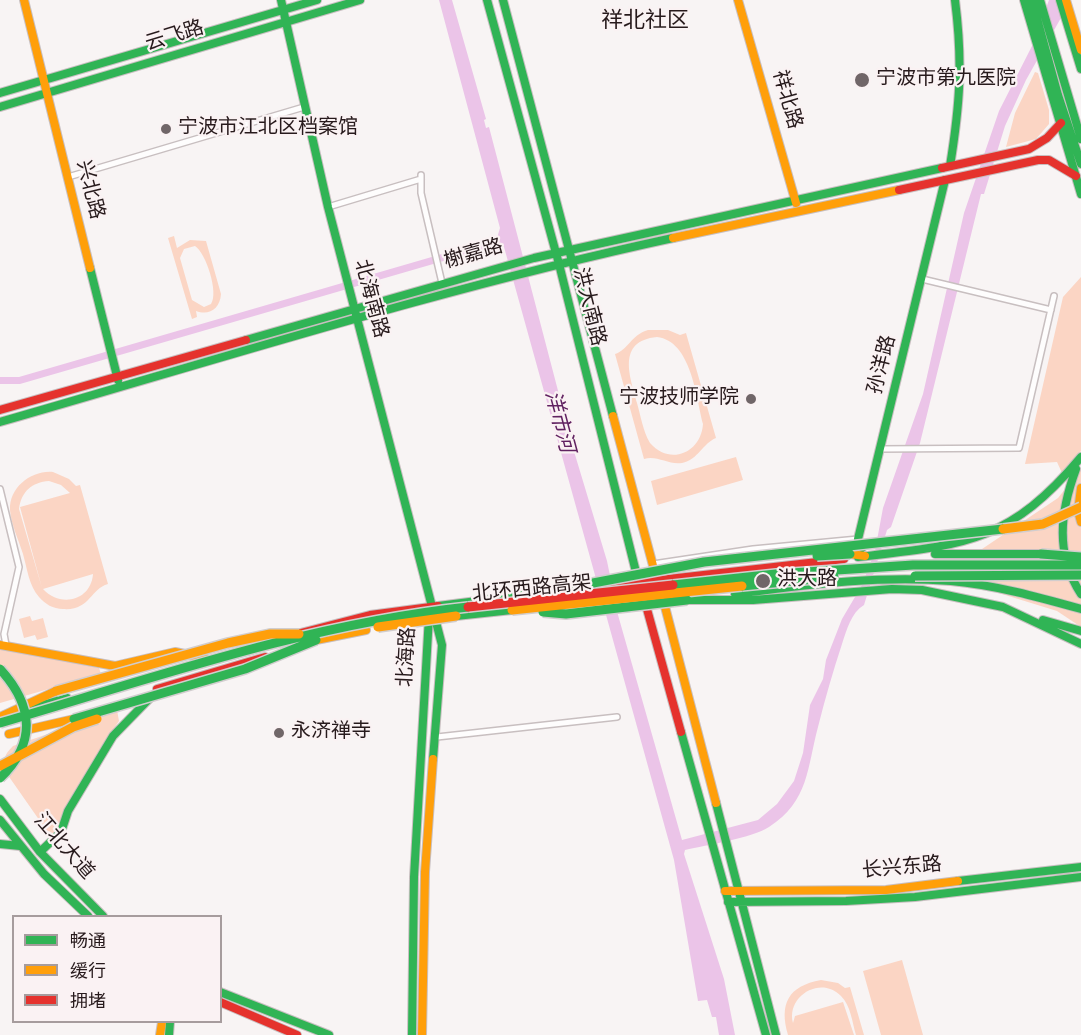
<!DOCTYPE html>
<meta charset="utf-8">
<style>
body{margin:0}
#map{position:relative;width:1081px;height:1035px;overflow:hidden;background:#f8f4f4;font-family:"Source Sans 3","Noto Sans SC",sans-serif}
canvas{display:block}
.legend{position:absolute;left:12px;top:915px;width:210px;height:108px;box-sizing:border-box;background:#faf2f3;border:2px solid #a69c9d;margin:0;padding:8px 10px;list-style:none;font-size:18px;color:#271a1c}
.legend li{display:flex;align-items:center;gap:12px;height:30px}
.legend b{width:30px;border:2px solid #a69c9d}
</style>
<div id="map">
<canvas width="1081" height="1035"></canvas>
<ul class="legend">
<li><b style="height:8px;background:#30b455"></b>畅通</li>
<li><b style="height:8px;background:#ff9f0a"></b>缓行</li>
<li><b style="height:8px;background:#e5322d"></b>拥堵</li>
</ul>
</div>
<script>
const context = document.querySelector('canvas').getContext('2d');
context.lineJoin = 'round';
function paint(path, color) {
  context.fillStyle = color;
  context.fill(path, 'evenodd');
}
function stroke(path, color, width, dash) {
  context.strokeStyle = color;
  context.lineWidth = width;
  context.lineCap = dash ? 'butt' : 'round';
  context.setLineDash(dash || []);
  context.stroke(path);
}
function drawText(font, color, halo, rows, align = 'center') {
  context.font = font + ' "Source Sans 3","Noto Sans SC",sans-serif';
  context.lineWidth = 4.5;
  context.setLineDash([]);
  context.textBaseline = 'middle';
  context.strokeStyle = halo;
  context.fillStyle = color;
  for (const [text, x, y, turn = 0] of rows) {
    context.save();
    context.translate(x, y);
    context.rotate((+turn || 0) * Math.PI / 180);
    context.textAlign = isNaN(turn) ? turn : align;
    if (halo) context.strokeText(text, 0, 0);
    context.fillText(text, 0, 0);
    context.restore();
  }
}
paint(new Path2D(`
 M1035,72L1038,73L1049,110V124L1036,139L1006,147L1015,113Z
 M174,236L177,248L190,240L206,241L221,294C220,309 209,316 196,311L197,317L192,319L168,238ZM195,246C206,253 219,293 211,304L204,307L192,300L180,258L184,249Z
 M1081,277V451L1062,473L1057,462L1025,464L1063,297Z
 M648,330H668L680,335L686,333L716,438C703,443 698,460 682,463C668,465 657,455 644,459L615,354C628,350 631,335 648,330ZM657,337C691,341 696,396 703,424C701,453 670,466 650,443C643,431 641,417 637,403C630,377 616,341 657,337Z
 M736,457L743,480L657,505L651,481Z
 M1081,469V627L1057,611L989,590L982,549L1058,498Z
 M53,472L69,479L76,486L80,485L108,584C90,589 90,611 63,609C53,609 45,604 39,597C29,586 27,568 23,554C19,541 11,524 10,510C9,487 32,470 53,472ZM49,481L61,485L70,493L20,507L42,588L19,509C21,492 32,482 49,481ZM93,574C91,601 60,608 43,589Z
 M30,616L32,621L43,618L48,637L37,640L35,635L24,638L19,619Z
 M0,648L99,668L101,674L0,703Z
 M117,710L119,721L102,746L55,834H49L5,771C3,759 4,755 13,746Z
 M902,960L923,1035H881L863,971Z
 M821,980L838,983L845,988L850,987L864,1035H856C852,1022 851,1006 841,996C821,975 786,996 793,1023L795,1016L843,1002L854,1035H788C779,1004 788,986 821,980Z`), '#fbd5c4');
paint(new Path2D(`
 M439,0H452L486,119L484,120L486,128L489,127L573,448L607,561L618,615L682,840L758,820L777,804L794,781L803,753L810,705L823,679L826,660L842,619L862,585L875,551L883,508L923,394L964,213L999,111L1032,46L1049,0H1071L1026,80L1005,126L984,194H981L920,443L891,527L887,530L864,605C851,613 847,629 842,644C833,671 825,699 818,727C807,768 809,801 769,827C752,838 707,845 685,850L684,854L724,979L735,1035H719L716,1017H712L707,1000L698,1001L674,860L504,247L500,245L478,251L20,384H0V377H19L497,238L500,228Z`), '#ebc4e8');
const street = new Path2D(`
 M421,175V193L442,283
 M68,177L304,107
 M328,207L421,179
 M922,279L1051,310
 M880,449L1019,448L1054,296
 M0,489L19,567L4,634L6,645
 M653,564L753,549L858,539
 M437,737L617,717`);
const fast = new Path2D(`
 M281,0L328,207L442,645L433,759
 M487,0L559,264L637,576
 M503,0L613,416
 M1024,0L1081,194
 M1032,0L1058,95L1081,164
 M1040,0L1081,139
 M1060,0L1081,69
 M0,93L317,0
 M0,107L360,0
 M950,166C960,104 963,63 955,0
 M90,268L118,380
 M246,340L534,258L942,168
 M0,422C223,358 446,287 673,238
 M1076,469C1060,512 1055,554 1081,594
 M862,548L858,539L945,180
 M935,554H1041
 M858,557C964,545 1009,543 1081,457
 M735,594C806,585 879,575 951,581C995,585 1038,597 1081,609
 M687,600H753L892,589L922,590L1003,607L1081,644
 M438,606L540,593
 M456,616L512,610
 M1043,620L1081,631
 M22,711L67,698
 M681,732L766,1035
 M0,799L40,852L103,916
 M716,803L776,1035
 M0,820L44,874L88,916
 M0,844L20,846
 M40,852L61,832L68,811L113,736L150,698
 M958,881L1081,867
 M728,902L846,901L915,897L1081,877
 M220,992L329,1035
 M169,1035L170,1022
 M412,1035L414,877L429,616`);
const slow = new Path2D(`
 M24,0L90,268
 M738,0L796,203
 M1066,0L1081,50
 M673,238L899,190
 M613,416L655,573
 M1081,488L1078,511L1081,522
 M850,554L865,556
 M663,599L716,803
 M316,640L366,630
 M0,645L115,666L175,652L205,658
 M0,717L56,691
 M9,734L74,719
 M725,891L886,890L958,881
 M160,1035L162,1022
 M422,1035L425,872L433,759`);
const jam = new Path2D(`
 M942,168L1029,149L1047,138L1061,123
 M899,190L1038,160H1049L1076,176
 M0,410L246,340
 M572,590L844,559
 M645,602L681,732
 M262,643L370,615L438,606
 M157,689L265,657
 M220,1002L297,1035`);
stroke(street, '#c8bfc0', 8);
stroke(fast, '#c8bfc0', 10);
stroke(slow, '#c8bfc0', 10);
stroke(jam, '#c8bfc0', 10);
stroke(street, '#fefdfd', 5);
stroke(fast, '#30b455', 8);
stroke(slow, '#ff9f0a', 8);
stroke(jam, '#e5322d', 8);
stroke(new Path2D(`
 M200,668L315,637L414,618L763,578L913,569L1081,570`), '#c0bebe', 1.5, [8, 8]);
const fastBridge = new Path2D(`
 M1041,554L1081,557
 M817,556L850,554
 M915,576L1081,575
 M673,585L776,574L913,565H1081
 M742,586L834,577
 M535,594L704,562L1003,529
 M543,612L566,614L687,600
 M0,669C33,705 37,743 0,778
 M74,719L245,669L316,640
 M0,723C153,678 308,624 468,607`);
const slowBridge = new Path2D(`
 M1003,529L1043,524L1081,507
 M512,610L742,586
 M378,627L456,616
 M56,691L228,643L270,634H299
 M0,766L73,727L97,719`);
const jamBridge = new Path2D(`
 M468,607L673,585`);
stroke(fastBridge, '#d1cdce', 12, []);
stroke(slowBridge, '#d1cdce', 12, []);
stroke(jamBridge, '#d1cdce', 12, []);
stroke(fastBridge, '#30b455', 9);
stroke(slowBridge, '#ff9f0a', 9);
stroke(jamBridge, '#e5322d', 9);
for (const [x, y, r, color] of [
 [862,80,8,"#706668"],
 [166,129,6,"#706668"],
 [751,399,6,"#706668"],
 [763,581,8,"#706668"],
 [279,733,6,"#706668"]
]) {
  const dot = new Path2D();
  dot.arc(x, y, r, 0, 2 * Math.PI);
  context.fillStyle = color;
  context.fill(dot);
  stroke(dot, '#faf2f3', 2);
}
drawText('20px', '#271a1c', '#faf2f3', [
 ["云飞路",175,37,-17],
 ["祥北路",786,100,74],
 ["兴北路",89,190,76],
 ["榭嘉路",474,255,-16],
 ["北海南路",370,299,75],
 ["洪大南路",588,307,76],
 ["孙洋路",883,365,-76],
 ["北环西路高架",532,590,-6],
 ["北海路",408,657,-87],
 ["江北大道",63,847,49],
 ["长兴东路",902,869,-5]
]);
drawText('20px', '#271a1c', '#faf2f3', [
 ["宁波市第九医院",876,80],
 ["宁波市江北区档案馆",178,129],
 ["宁波技师学院",739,399,"right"],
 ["洪大路",777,581],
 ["永济禅寺",291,733]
], 'left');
drawText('italic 21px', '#612261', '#faf2f3', [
 ["洋市河",558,422,75]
]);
drawText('22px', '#271a1c', '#faf2f3', [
 ["祥北社区",645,22]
]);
</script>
